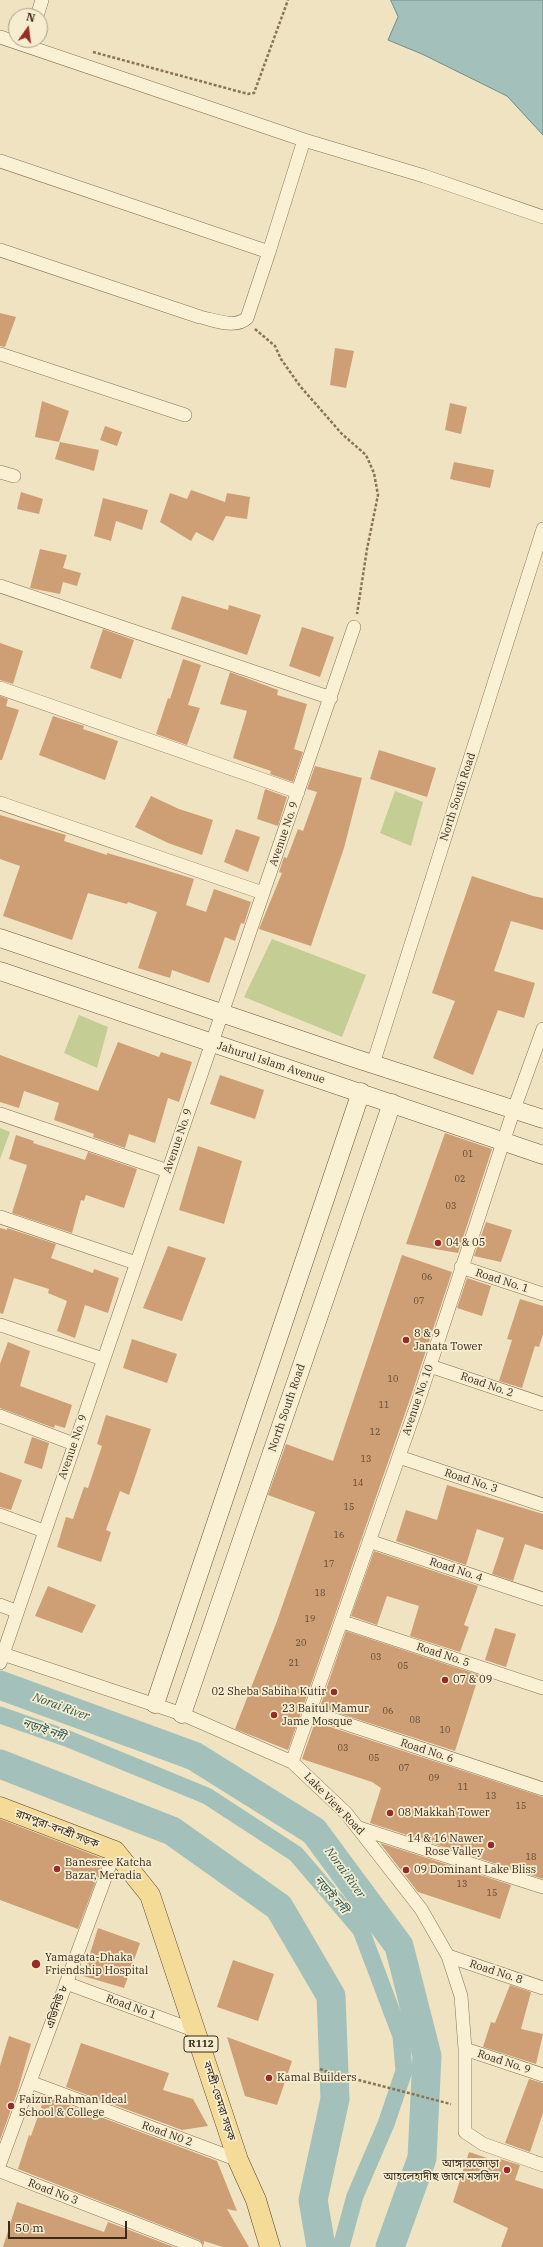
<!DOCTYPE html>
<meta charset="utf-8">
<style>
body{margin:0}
#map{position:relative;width:543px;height:2247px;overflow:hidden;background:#efe3c1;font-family:"IBM Plex Serif",serif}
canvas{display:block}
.north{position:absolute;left:8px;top:8px;width:40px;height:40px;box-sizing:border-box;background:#f6edd0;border:1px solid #aa9f88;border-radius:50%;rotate:14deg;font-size:11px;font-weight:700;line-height:16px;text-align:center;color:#382b1d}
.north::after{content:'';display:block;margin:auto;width:14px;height:18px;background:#992b26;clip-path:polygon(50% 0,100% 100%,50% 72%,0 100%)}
.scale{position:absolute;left:8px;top:2221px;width:119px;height:18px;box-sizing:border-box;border:2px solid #382b1d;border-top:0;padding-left:5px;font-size:12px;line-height:14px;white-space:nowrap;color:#382b1d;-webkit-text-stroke:3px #f6edd0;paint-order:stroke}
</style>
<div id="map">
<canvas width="543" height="2247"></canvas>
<div class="north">N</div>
<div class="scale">50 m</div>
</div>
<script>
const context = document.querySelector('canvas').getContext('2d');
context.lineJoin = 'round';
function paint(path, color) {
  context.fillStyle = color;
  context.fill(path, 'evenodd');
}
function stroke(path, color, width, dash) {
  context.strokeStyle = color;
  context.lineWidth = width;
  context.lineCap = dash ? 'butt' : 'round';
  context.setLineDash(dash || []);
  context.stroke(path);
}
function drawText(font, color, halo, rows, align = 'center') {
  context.font = font + ' "IBM Plex Serif","Noto Sans Bengali",serif';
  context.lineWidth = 3.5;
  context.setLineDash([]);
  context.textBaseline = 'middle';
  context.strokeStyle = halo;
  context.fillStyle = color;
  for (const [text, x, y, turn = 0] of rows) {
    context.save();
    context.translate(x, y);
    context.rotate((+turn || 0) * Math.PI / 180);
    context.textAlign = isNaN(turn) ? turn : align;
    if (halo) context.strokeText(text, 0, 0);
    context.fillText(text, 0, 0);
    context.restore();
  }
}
paint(new Path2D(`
 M395,791L423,802L411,846L380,833Z
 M272,939L366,975L342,1037L244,997Z
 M79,1015L108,1027L97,1068L64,1053Z
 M0,1128L10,1132L0,1159Z`), '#c4cd94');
const water = new Path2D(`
 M391,0H543V135L507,96L422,54L388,40L398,17Z`);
paint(water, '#a3c1ba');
stroke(water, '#6a8f88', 1);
stroke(new Path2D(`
 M0,1715L66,1738L207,1796L296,1854L361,1930L401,2036L404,2071L386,2124L355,2196L341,2247`), '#a3c1ba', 17);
stroke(new Path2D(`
 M0,1685L194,1756L314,1831L399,1946L427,2056L422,2158L390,2247
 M0,1764L172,1831L279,1907L331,1996L335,2099L313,2200L321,2247`), '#a3c1ba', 29);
paint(new Path2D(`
 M0,313L16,317L5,347L0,346Z
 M335,348L354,351L346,388L330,385Z
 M42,401L69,411L59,442L35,437Z
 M450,403L467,407L461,434L445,430Z
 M105,426L122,432L117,446L100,440Z
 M60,442L99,450L94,471L55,459Z
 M454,462L494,470L490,488L450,479Z
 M191,490L225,502L227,493L250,497L247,519L226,516L213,541L196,532L191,541L160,522L170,493L187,499Z
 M21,492L43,499L39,514L17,509Z
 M103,498L148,510L142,530L116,521L111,541L94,536Z
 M40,549L67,555L63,568L81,573L77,586L63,582L60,594L30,588Z
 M182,596L228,610L229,605L261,615L247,655L171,629Z
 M302,627L334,637L320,677L289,666Z
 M103,629L134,640L121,679L90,668Z
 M0,643L23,651L13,684L0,680Z
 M183,659L201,665L188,705L200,708L187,745L156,734L168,698L170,699Z
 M230,672L278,690L277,695L307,704L294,749L303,752L293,782L270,774L271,771L233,758L247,711L220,704Z
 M0,696L8,699L6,706L19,710L2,760H0Z
 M53,716L84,726L83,729L118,741L105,780L39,755Z
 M379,750L436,768L427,797L370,779Z
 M315,766L362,778L344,848L311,946L259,929L282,873L279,872L284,857L287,858L298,829L303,831L317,792L307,789Z
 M265,789L287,797L278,826L257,819Z
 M151,796L179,809L213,820L202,855L168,843L135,827Z
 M0,815L66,835L64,841L107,855V853L142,863L194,879L186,905L206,912L214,889L251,902L244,924L241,923L235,941L225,937L209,983L172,970L170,978L138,968L157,912L128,902L127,904L88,893L72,940L3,916L20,866L0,859Z
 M236,829L260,837L248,872L224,862Z
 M472,876L533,896L543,898V930L511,921L494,971L535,983L524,1018L498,1010L473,1075L433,1058L455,1001L432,993Z
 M118,1042L159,1057L161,1052L192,1062L179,1102L168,1098L155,1143L129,1134L125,1148L93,1137L94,1134L54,1120L59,1103L24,1091L19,1108L0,1102V1055L98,1091Z
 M220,1075L264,1090L255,1119L210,1104Z
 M445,1133L492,1149L458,1253L406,1244Z
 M16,1135L34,1141L33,1143L85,1160L88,1152L137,1169L124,1208L86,1195L84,1201L81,1200L72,1233L12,1213L27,1165L9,1159Z
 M198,1146L242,1161L224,1224L179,1210Z
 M486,1222L512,1230L501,1262L474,1256Z
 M0,1228L7,1230V1228L56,1244L51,1258L93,1273L94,1269L119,1278L108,1313L85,1305L75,1338L57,1331L67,1301L48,1293L49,1289L14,1278L3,1314L0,1313Z
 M168,1246L206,1258L182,1321L143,1308Z
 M402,1255L452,1272L410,1399L288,1750L235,1729L277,1621L315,1512L268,1495L286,1444L333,1461Z
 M467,1278L491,1286L482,1316L457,1308Z
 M520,1299L543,1306V1334L539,1347L535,1346L522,1388L499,1381L512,1340L507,1339Z
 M132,1339L177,1354L167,1383L123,1368Z
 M8,1342L30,1351L20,1386L72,1405L65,1428L55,1425L54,1428L0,1408V1364Z
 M106,1415L151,1429L129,1495L120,1491L106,1530L111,1532L101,1562L57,1547L66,1517L73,1519L84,1487L88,1488L102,1446L97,1444Z
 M32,1437L49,1443L42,1469L24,1463Z
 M0,1472L22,1480L11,1510L0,1507Z
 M447,1485L543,1514V1550L525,1544L513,1581L492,1574L504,1538L477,1529L466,1565L396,1541L406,1510L437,1520Z
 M374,1551L478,1586L464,1625L469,1627L460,1652L410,1636L419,1606L387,1596L377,1625L351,1616Z
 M48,1586L96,1605L82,1633L35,1616Z
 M495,1628L516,1634L506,1667L485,1660Z
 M346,1631L479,1675L455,1751L320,1707Z
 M315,1722L543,1797V1879L370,1823L381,1788L372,1782L302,1759Z
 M0,1819L104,1859L78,1929L0,1900Z
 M380,1843L511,1885L500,1919L418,1892Z
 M98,1928L140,1943L124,1988L83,1976Z
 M233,1960L274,1974L258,2021L217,2007Z
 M510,1985L531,1992L521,2029L543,2034L536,2064L483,2047L491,2022L495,2023Z
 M9,2036L31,2044L17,2093L0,2140V2066Z
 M227,2037L292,2061L277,2105L245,2096Z
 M81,2043L169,2073L163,2090L193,2099L208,2126L182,2130L66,2087Z
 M529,2079L543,2083V2113L530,2152L505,2143Z
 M45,2096L217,2161L237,2211L227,2209L249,2247H223L204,2241V2245L199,2240L18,2169L29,2135L31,2136Z
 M469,2152L499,2162L500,2159L520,2165L515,2180L543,2189V2247H501L508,2228L453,2202Z
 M17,2202L104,2232L108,2222L174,2247H3Z`), '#ce9f75');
const street = new Path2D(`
 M37,16L42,0
 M0,37L304,140L269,252L0,161
 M304,140L424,176L543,217
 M0,250L200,317C215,320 235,329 247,318L269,252
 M0,354L185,415
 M0,472L14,476
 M0,586L331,698
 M0,688L298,792
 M0,803L263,893
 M373,1064L543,529
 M0,1114L168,1171
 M0,1217L136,1263
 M461,1267L543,1294
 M0,1325L103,1359
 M430,1366L543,1404
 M0,1416L74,1444
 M399,1457L543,1505
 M0,1515L44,1531
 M369,1541L543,1599
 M0,1605L16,1611
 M343,1622L543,1688
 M3,1654L182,1714L292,1762L346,1813L421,1909L448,1956L461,1996L465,2049V2132L483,2144L543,2165
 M0,1663L354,627
 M311,1712L543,1789
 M292,1762L418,1402L514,1109L543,1029
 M359,1828L543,1887
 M448,1956L543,1988
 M66,1983L196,2031
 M465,2049L543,2075
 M30,2082L238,2160
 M0,2163L115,1851
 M0,2171L196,2247`);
const secondary = new Path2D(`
 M0,938L357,1059L543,1119
 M0,971L543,1155
 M155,1704L361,1092
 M182,1714L392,1103`);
const primary = new Path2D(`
 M0,1807L115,1851L150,1895L238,2160L256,2200L270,2247`);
stroke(street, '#897458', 14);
stroke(secondary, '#6a553b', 19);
stroke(primary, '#56422c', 21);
stroke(new Path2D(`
 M93,52L248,94L254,93L288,0
 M255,329L275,346L281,359L300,386L342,434L366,455L374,473L378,495L367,549L357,614
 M320,2069L331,2073L451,2104`), '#897458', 2.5, [3, 2]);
stroke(street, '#faf0d4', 13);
stroke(secondary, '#faf0d4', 18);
stroke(primary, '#f4db97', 20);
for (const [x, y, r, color] of [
 [438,1243,4,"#992b26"],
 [406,1340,4,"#992b26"],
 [445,1680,4,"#992b26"],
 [334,1692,4,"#992b26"],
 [274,1715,4,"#992b26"],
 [390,1813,4,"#992b26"],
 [491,1845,4,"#992b26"],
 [57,1869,4,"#992b26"],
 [406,1870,4,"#992b26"],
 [36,1964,5,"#992b26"],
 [269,2078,4,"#992b26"],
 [11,2106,4,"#992b26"],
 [507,2170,4,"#992b26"]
]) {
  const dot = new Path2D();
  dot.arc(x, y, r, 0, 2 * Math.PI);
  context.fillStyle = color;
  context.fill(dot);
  stroke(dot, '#f6edd0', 1.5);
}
drawText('9px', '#5e4833', null, [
 ["01",468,1154],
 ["02",460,1179],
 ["03",451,1206],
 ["06",427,1277],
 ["07",419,1301],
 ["10",393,1379],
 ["11",384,1405],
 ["12",375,1432],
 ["13",366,1459],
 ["14",358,1483],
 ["15",349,1507],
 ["16",339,1535],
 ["17",329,1564],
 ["18",320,1593],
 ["19",310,1619],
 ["20",301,1643],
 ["03",376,1657],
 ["21",294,1663],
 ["05",403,1666],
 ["06",388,1711],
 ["08",415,1720],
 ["10",445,1730],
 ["03",343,1748],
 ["05",374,1758],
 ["07",404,1768],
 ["09",434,1778],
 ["11",463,1787],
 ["13",491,1796],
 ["15",521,1806],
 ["18",531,1857],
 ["13",462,1884],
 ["15",492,1893]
]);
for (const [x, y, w] of [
 [201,2044,34]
]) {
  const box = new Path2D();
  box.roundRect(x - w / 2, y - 8, w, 16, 3);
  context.fillStyle = '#f6edd0';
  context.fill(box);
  stroke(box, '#382b1d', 1);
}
drawText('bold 10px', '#382b1d', null, [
 ["R112",201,2044]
]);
drawText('11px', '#382b1d', '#f6edd0', [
 ["North South Road",458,797,-72],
 ["Avenue No. 9",284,834,-71],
 ["Jahurul Islam Avenue",271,1063,18],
 ["Avenue No. 9",178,1141,-71],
 ["Road No. 1",502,1281,18],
 ["Road No. 2",487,1385,19],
 ["Avenue No. 10",418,1400,-71],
 ["North South Road",287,1408,-71],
 ["Avenue No. 9",73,1447,-71],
 ["Road No. 3",471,1481,18],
 ["Road No. 4",456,1570,18],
 ["Road No. 5",443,1655,18],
 ["Road No. 6",427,1751,18],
 ["Lake View Road",334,1804,46],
 ["রামপুরা-বনশ্রী সড়ক",57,1829,21],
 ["Road No. 8",496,1972,18],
 ["এভিনিউ ৮",57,2007,-71],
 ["Road No 1",131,2007,20],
 ["Road No. 9",504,2062,18],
 ["বনশ্রী-ডেমরা সড়ক",219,2101,72],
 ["Road N0 2",167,2134,20],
 ["Road No 3",53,2192,21]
]);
drawText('11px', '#382b1d', '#f6edd0', [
 ["04 & 05",446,1243],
 ["8 & 9",414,1334],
 ["Janata Tower",414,1347],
 ["07 & 09",453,1680],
 ["02 Sheba Sabiha Kutir",326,1692,"right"],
 ["23 Baitul Mamur",282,1709],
 ["Jame Mosque",282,1722],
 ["08 Makkah Tower",398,1813],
 ["14 & 16 Nawer",483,1839,"right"],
 ["Rose Valley",483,1852,"right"],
 ["Banesree Katcha",65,1863],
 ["Bazar, Meradia",65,1876],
 ["09 Dominant Lake Bliss",414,1870],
 ["Yamagata-Dhaka",45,1958],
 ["Friendship Hospital",45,1971],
 ["Kamal Builders",277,2078],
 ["Faizur Rahman Ideal",19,2100],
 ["School & College",19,2113],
 ["আঙ্গারজোড়া",499,2164,"right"],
 ["আহলেহাদীছ জামে মসজিদ",499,2177,"right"]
], 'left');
drawText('italic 12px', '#2b5858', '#f6edd0', [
 ["Norai River",61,1707,20],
 ["নড়াই নদী",44,1730,19],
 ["Norai River",345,1873,54],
 ["নড়াই নদী",331,1895,49]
]);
</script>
